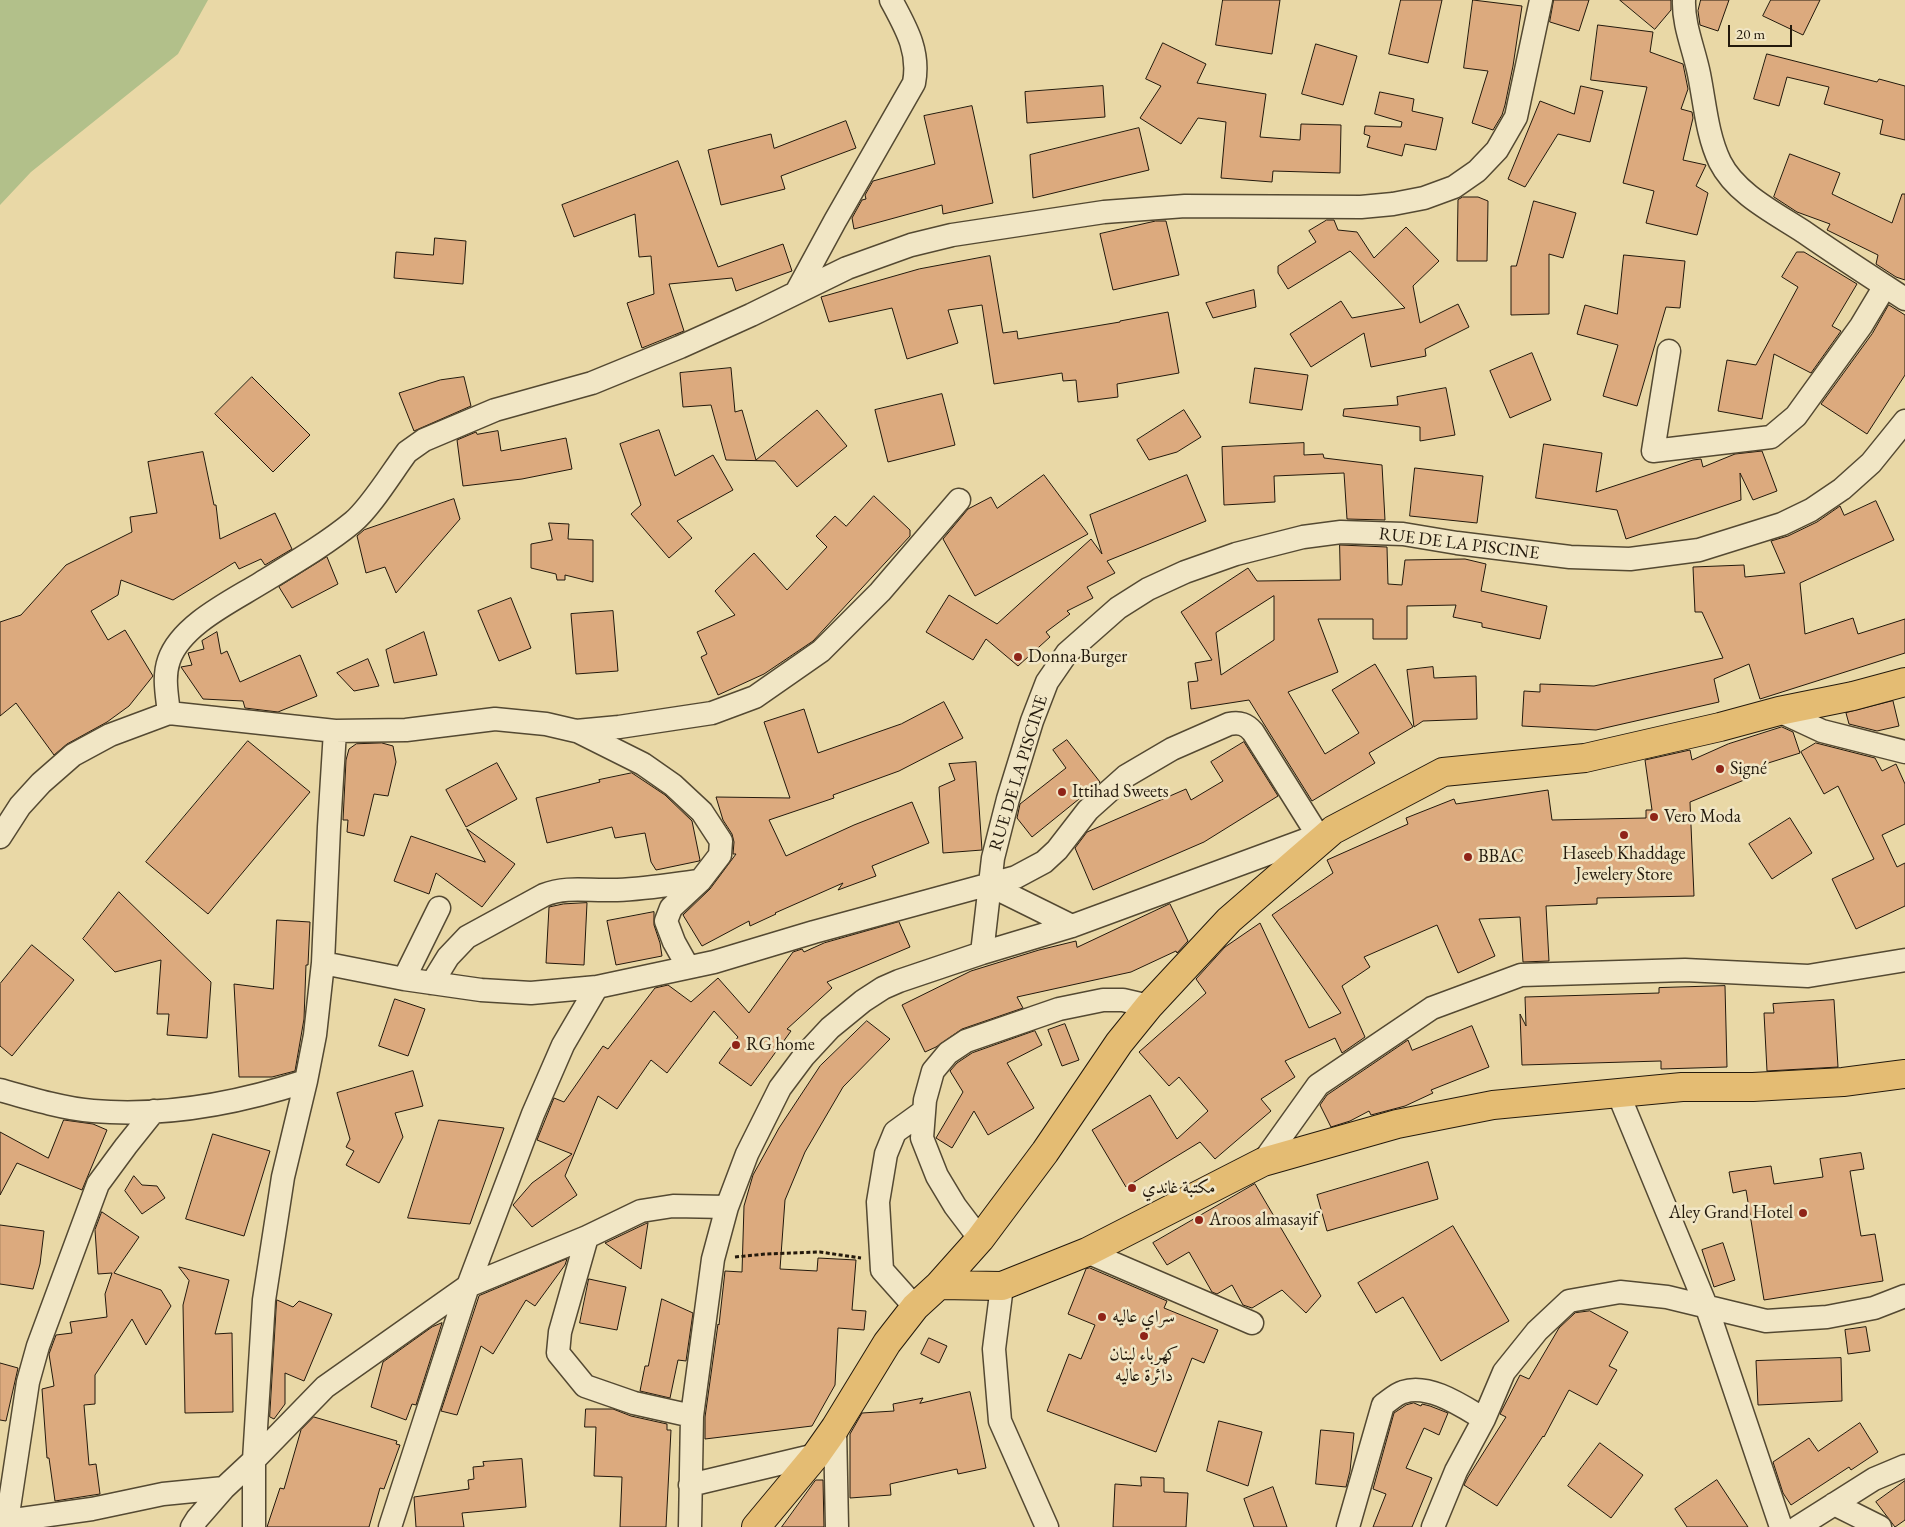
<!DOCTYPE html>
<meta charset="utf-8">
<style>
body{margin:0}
#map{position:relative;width:1905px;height:1527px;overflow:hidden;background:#e9d8a6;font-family:"EB Garamond",serif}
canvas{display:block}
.scale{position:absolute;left:1728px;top:25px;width:64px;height:22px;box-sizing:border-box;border:2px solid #23190c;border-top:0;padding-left:6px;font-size:15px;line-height:18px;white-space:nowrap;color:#23190c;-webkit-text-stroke:4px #f1e6c5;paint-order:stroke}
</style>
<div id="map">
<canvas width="1905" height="1527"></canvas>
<div class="scale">20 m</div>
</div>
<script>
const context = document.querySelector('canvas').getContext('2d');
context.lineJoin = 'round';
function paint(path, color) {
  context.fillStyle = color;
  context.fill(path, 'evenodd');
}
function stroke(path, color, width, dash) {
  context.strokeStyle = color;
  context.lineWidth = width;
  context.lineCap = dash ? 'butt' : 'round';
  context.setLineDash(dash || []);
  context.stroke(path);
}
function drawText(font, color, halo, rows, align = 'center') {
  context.font = font + ' "EB Garamond",Amiri,serif';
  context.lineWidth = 5;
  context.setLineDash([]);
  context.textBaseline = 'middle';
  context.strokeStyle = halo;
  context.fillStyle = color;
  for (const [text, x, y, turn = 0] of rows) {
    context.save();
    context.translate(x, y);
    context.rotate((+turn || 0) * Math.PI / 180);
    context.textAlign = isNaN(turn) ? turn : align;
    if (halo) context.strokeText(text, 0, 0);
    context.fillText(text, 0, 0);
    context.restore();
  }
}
paint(new Path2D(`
 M0,0H208L178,54L31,172L0,205Z`), '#b2c08a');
const building = new Path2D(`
 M1223,0H1280L1272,54L1216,45Z
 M1401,0H1442L1428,63L1389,54Z
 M1473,0L1522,6L1513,66L1505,105L1502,115L1493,130L1472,123L1488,71L1464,68Z
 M1554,0H1589L1579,31L1550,22Z
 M1620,0H1671V10L1655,29Z
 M1701,0H1729L1718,31L1700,25L1698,11Z
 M1771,0H1820L1803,35L1763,16Z
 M1598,25L1653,32L1650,52L1683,64L1688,89L1681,109L1692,112L1693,118L1683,160L1706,165L1696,186L1708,193L1697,235L1646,223L1654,191L1623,183L1647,87L1591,80Z
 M1163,43L1206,64L1197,83L1266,94L1260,137L1300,140L1301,124L1341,125L1340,173L1273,171L1272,182L1221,178L1226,122L1198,118L1181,144L1140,118L1161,86L1146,79Z
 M1316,44L1357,56L1343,105L1302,94Z
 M1767,54L1877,82L1879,79L1905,86V140L1880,134L1883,120L1824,104L1829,87L1787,77L1779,106L1754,99Z
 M1103,86L1105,117L1027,123L1025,92Z
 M1581,86L1603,91L1590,142L1558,134L1525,187L1508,179L1540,101L1574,114Z
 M1380,92L1414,99L1412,111L1443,118L1436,150L1405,144L1402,156L1367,147L1370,136L1364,134L1365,126L1401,127L1402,122L1375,114Z
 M972,106L993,203L943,214L942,205L854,229L852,218L862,200L866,199L865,195L873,181L935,164L924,116Z
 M846,121L856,148L781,176L785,189L721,205L708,150L771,134L774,148Z
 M1139,128L1149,170L1033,198L1030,155Z
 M1790,154L1840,173L1832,194L1892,223L1902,194H1905V280L1896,277L1876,264L1878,255L1827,230L1830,224L1797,212L1774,197Z
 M678,161L718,267L783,244L792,271L736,291L732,278L669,284L684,331L642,348L627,303L654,294L651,256L639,257L635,214L574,237L562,205Z
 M1463,197H1478L1488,201L1487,261H1457L1458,200Z
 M1534,201L1576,213L1563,258L1549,254V314L1511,315V266H1516Z
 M1327,220H1334L1338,230L1357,232L1374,258L1406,227L1439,261L1413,286L1420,323L1458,304L1469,327L1425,349L1426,356L1371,367L1364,333L1311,367L1290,334L1341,301L1352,318L1405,308L1350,251L1288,289L1278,273V266L1316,242L1309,231Z
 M1156,221H1166L1179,275L1113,290L1100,234Z
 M435,238L466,241L463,284L394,278L396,252L433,255Z
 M1797,252H1804L1857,284L1832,326L1841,331L1811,373L1774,354L1762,419L1718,411L1727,360L1756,365L1798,287L1782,277Z
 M1624,255L1685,261L1680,308L1666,307L1637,406L1603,396L1618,345L1577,334L1585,305L1617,314Z
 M990,256L1003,333L1017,331L1018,339L1120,322V321L1168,312L1179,373L1117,384L1118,397L1078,402L1076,380L1063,381L1062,373L994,384L982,305L948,310L958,343L907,359L892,308L829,322L821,297L919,269Z
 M1254,290L1256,307L1213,318L1206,303Z
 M1889,305L1905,315V375L1867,434L1821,404L1872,334Z
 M1532,353L1551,400L1510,418L1490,371Z
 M731,368L735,412L742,410L756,460L817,410L847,446L797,487L775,461L726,460L711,405L683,407L680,373Z
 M1255,368L1308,375L1302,410L1250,403Z
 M252,377L310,435L273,472L215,414Z
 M464,377L471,406L414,431L399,393L440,380Z
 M1446,388L1455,435L1420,441V427L1343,416L1344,409L1398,405L1397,397Z
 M942,394L955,445L888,462L875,410Z
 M1184,410L1201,437L1177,452L1149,460L1137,440Z
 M659,430L675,476L713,455L733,490L677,521L692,538L669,558L631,514L641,505L620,444Z
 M498,431L501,451L566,438L572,469L522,479L463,486L457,440L476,432L477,434Z
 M1304,443V455L1323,454L1324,458L1382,465L1385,520L1347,519L1344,473L1274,476L1275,502L1224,505L1222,447Z
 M1544,444L1602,453L1596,492L1693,460L1701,459L1703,467L1735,454L1762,451L1777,491L1753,500L1740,473L1741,500L1626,539L1617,510L1536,498Z
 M203,452L214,505H216L220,539L275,513L292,549L265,565L261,559L239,569L235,562L173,600L121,580L118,595L91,611L108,640L125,630L153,676L129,706L107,722L67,744L54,755L16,703L0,716V622L21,615L66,565L132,532L130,517L157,513L148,462Z
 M1415,468L1483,476L1477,523L1410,516Z
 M1044,475L1088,534L975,596L943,539L968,509L991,497L997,508Z
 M1187,475L1206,521L1107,561L1115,573L1087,587L1093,598L1067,611L1070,614L1046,632L1050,637L1018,666L986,639L973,660L926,632L949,595L997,624L1091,539L1102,554L1090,515Z
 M874,496L910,530V536L813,641L764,674L718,695L701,657L707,654L697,632L735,615L715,591L754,553L787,590L827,547L816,536L835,516L846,526Z
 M454,499L460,519L396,593L385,567L366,573L357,536L364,530Z
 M1876,501L1894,540L1800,583L1805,634L1853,618L1858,634L1905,619V653L1760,699L1749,664L1714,679L1719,702L1596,730L1522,726L1524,691L1540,692V684L1594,686L1723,658L1702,612H1695L1693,567L1744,565L1745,577L1785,573L1771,541L1788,536L1817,522L1840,506L1844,515Z
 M549,523L569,524L568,539L593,540V582L565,575V580H557L556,574L531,568V544L552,540Z
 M1340,545L1387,547L1388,584L1402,585L1405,560L1465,559L1486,564L1481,591L1547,606L1540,639L1482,627V623L1453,617L1456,605L1407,606V639H1373V619H1318L1338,672L1288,692L1325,754L1359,733L1332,690L1375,664L1413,727L1369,753L1375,763L1312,801L1249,700L1191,709L1188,682L1198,681L1195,663L1212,660L1181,612L1248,568L1257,581L1340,580ZM1274,596V640L1221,675L1216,633Z
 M327,557L338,584L292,608L279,587Z
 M511,598L531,648L499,661L478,611Z
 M613,611L618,671L576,674L571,614Z
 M217,632L221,654L227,651L240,682L300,655L317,696L278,712L245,708L243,701L203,699L181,667L192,665L188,653L204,649L202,641Z
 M424,632L437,675L394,683L386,650Z
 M368,659L379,686L354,691L337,673Z
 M1433,667L1434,678L1476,676L1477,719L1423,721L1414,727L1407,670Z
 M1893,701L1899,726L1877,731L1849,724L1846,713Z
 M944,702L963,738L899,771L833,795L834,798L769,820L786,856L854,825L912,802L929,843L872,866L876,876L838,890L843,883L775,913L776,914L750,926L749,921L702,946L683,915L710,889L736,854H733L734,842L732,834L723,820L716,797L790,798L764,722L804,709L818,753L901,724Z
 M1782,727L1793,732L1800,753L1746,770L1749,778L1690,802L1694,896L1597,898V904L1546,906L1549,961L1523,962L1520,917L1479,919L1495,956L1458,973L1437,925L1364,957L1370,967L1342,986L1365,1037L1342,1053L1335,1038L1285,1061L1295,1077L1261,1099L1271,1111L1215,1159L1200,1142L1126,1187L1092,1130L1150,1095L1177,1139L1208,1111L1179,1077L1169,1086L1139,1052L1206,993L1196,979L1225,947L1260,923L1309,1028L1341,1013L1272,915L1333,873L1327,860L1408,824L1406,818L1454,799L1456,804L1548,790L1552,820L1646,818V810H1652L1645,760L1690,750L1692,760L1728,744Z
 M1067,740L1100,782L1032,837L1017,818L1020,804L1066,768L1053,750Z
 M248,741L310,792L208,914L146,862Z
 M1244,742L1278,796L1204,842L1093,890L1075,848L1087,832L1186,789L1191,800L1223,781L1211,762Z
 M382,743L393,746L396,762L388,796L374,794L364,836L347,832L348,820H343L346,760L349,749L356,744Z
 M1816,743L1875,758L1882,771L1896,764L1905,784V824L1882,835L1897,867L1905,863V906L1856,929L1832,879L1874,859L1838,786L1824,794L1801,752Z
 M976,762L982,850L943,853L939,787L955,780L949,764Z
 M497,763L517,799L466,827L446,790Z
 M632,773L665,795L692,821L700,860L699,861L656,870L651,862L645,833L615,838L612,827L547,843L536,798L600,782L599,780Z
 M1790,818L1812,853L1772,879L1749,844Z
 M467,829L515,864L482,907L436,873L429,894L394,881L411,836L485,862Z
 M119,892L211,982L207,1038L167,1035L169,1014H157L161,960L115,972L83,939Z
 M587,903L584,965L546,963L549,907L563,904Z
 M1170,904L1188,941L1177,953L1176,951L1131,972L1017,997L1023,1008L962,1029L936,1047L925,1052L902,1005L971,971L1039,950L1076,941L1077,947Z
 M654,912V925L660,943L662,956L616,965L607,921Z
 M277,920L310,922L308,965H306L304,1019L295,1071L272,1077H239L234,984L273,989Z
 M899,922L910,947L827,982L832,988L787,1029L791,1031L751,1086L719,1063L738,1037L714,1011L667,1073L651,1060L617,1109L598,1096L565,1176L577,1195L532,1227L513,1205L532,1183L572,1154L537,1140L554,1098L564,1102L603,1046L608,1049L655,988L668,985L691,1002L718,978L749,1013L793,952L802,949L804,952L824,943Z
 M32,945L74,980L12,1056L0,1046V984Z
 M1725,986L1727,1067L1661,1069V1061L1522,1065L1520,1014L1526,1026L1525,997L1659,993V988Z
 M395,999L425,1009L408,1056L379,1046Z
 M1834,1000L1838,1067L1767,1071L1764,1013H1774L1773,1004Z
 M867,1021L890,1039L843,1087L805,1152L785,1200L780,1269L817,1271L818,1258L856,1260L852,1310L866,1311L864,1330L838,1328L835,1385L812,1426L705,1439V1417L718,1324L719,1325L725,1271L742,1272L744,1206L753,1175L779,1128L820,1066Z
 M1065,1024L1079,1060L1062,1066L1048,1030Z
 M1472,1026L1489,1067L1431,1090L1433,1093L1405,1106L1371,1115L1369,1111L1350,1121L1331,1127L1320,1105L1327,1095L1408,1040L1412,1050Z
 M1035,1031L1042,1045L1007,1063L1034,1108L988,1135L974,1111L952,1148L936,1138L963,1092L950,1071L957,1063L972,1053Z
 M413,1071L423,1106L395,1113L403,1137L379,1183L346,1165L354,1151L346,1147L350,1139L337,1093Z
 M64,1120L93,1124L107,1130L82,1190L17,1163L0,1195V1132L48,1158Z
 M439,1120L504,1128L470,1224L408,1218Z
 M213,1134L270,1151L244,1236L186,1219Z
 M1861,1153L1864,1169L1850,1171L1861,1236L1875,1234L1883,1281L1764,1300L1746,1190L1733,1193L1729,1172L1771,1166L1774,1184L1823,1177L1820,1159Z
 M1428,1162L1438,1199L1327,1231L1317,1195Z
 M134,1176L142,1185L157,1186L165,1198L142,1214L125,1191Z
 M1255,1184L1321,1296L1306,1313L1282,1290L1252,1308L1243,1305L1232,1285L1217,1294L1212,1292L1189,1252L1167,1265L1153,1243Z
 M102,1212L139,1237L114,1273L161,1290L171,1306L146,1345L132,1319L95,1375V1404L84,1405L89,1465L96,1464L100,1494L55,1501L49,1458H47L42,1389L54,1386L49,1354L56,1335L72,1333L70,1322L107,1317L105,1294L112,1273L98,1274L95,1230Z
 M648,1223L641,1269L605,1243L645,1224Z
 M0,1225L44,1231L40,1264L33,1289L0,1284Z
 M1453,1226L1509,1321L1441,1361L1403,1297L1376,1313L1358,1283Z
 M1723,1243L1735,1280L1714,1287L1702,1250Z
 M567,1259L565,1265L535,1306L526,1300L493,1354L481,1346L457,1415L441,1411L479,1296Z
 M179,1267L229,1280L215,1334L232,1333L233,1412L185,1413L183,1305L189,1281Z
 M1090,1268L1167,1301L1164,1308L1218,1330L1204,1363L1192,1358L1156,1452L1047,1411L1069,1354L1081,1359L1095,1325L1068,1314L1086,1269Z
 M589,1279L626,1287L617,1330L580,1323Z
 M662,1299L693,1313L686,1361L678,1360L670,1398L640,1391L645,1366H648Z
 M277,1300L293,1307L299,1301L332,1314L304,1381L285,1373V1404L274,1419L270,1417Z
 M1590,1311L1628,1332L1609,1366L1617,1370L1597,1405L1569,1390L1544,1437L1543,1436L1497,1506L1464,1485L1468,1477L1506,1417L1500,1414L1520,1375L1529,1379L1559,1328L1575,1313Z
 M442,1323L416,1405L412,1404L406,1420L371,1407L383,1362L432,1327Z
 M1866,1327L1870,1351L1848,1354L1845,1330Z
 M929,1338L947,1346L939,1363L921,1354Z
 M1841,1358L1842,1401L1758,1405L1756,1361Z
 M0,1363L18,1368L6,1421L0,1420Z
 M970,1392L986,1468L958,1474L957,1469L890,1484L891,1495L850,1498V1434L862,1413L894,1411L893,1404L923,1398L920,1403Z
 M1414,1403L1421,1406L1422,1404L1430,1406L1448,1413L1439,1435L1424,1428L1406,1468L1432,1478L1412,1527H1373L1386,1494L1373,1489L1394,1413L1406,1405Z
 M586,1409H613L631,1416L667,1424V1430H671L666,1527H620L622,1477L594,1476L596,1427H585Z
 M314,1417L397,1441L396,1444L400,1445L384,1489L380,1488L369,1527H267L280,1488L284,1489L301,1430Z
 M1219,1421L1262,1432L1248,1486L1207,1471Z
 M1860,1423L1878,1452L1851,1470L1849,1467L1791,1505L1783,1493L1773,1462L1809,1438L1818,1451Z
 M1321,1430L1354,1433L1350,1471L1346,1487L1316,1484Z
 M1600,1443L1643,1475L1611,1518L1568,1486Z
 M522,1459L526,1507L462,1513L464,1527H416L414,1497L469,1489L468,1480L474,1479L473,1467L484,1466L483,1462Z
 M1141,1477L1164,1478V1492L1188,1493L1186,1527H1113L1115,1484L1141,1486Z
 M816,1480H823L824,1527H782Z
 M1717,1480L1748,1527H1687L1675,1509Z
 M1905,1481V1520L1895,1527L1876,1502Z
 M1273,1487L1287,1527H1254L1244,1499Z`);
paint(building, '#dcaa7e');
stroke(building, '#23190c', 1);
const minor = new Path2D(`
 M1684,0C1683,25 1694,49 1699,74C1705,104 1707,135 1720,162C1736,194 1775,213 1804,232C1837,255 1871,277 1905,299
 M797,291L835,221L914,83C920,51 906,28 891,0
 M1669,351L1653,451L1771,437L1796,416L1861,326L1885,286
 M1779,711L1822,731L1905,752
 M169,713C167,695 163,677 169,660C181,625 232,601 261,583C292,564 325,545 353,522C371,507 392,472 407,452L424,440L495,410L592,383L680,347L751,315L847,268L911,245L952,235L1104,212L1185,206L1361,207L1393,204L1424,198L1454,187L1477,171L1497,150L1516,117L1541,0
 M335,731L406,730L495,719L546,724L576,731L619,727L712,713L755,697L821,651L880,592L959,500
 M577,731L643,764L673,785L702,812L721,841L720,855L700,881L671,908L666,921L674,942L688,967
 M0,837L20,806L41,783L73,755L110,735L169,713L335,731L329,827L323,963L315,1035L306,1081L283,1177L264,1300L254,1460V1527
 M989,885L1072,926
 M982,953L993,858L1008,799L1032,721L1047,682L1067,653L1118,608L1148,589L1185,572L1236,554L1303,537L1341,532L1403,534L1457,543L1570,557L1630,559L1699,550L1782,524L1811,510L1842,489L1871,463L1905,421
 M323,963L404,979L481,990L531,993L597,987L714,962L814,932L1016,877L1044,862L1057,850L1088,810L1126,776L1172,749L1229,724C1240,722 1246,724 1253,732L1317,834
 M404,979L439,908
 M432,983L448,957L467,937L544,895C567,886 588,891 612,890C641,890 671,884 700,881
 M0,1090C28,1098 65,1109 93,1111C165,1117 239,1103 306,1081
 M1618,1093L1707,1308L1781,1527
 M1263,1162L1318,1085L1432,1008L1521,975L1685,970L1808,976L1905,960
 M587,1237L641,1211L673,1206L727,1207
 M980,1239L955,1206L937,1176L922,1138L925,1100L933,1071L948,1053L966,1041L1059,1009L1103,1000H1123L1149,1006
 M1087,1252L1252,1323
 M1002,1286L994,1349L1000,1421L1047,1527
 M915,1307L882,1270L878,1202L886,1154L895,1132L924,1111
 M835,1428L837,1527
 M690,1485L816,1455
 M1834,1504L1880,1527
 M7,1521L28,1382L38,1346L98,1184L126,1146L154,1111
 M0,1527L7,1521L92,1509L163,1494L224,1488
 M192,1527L197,1519L224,1488L254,1460L325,1387L468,1286L533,1114L563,1045L597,987
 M390,1527L468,1286L587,1237L560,1332L558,1353L585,1386L634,1403L692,1416
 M690,1527L692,1416L713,1259L727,1207L747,1154L780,1088L804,1056L830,1028L863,1001L883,988L899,981L982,953L1072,926L1327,832
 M1348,1527L1383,1405C1389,1401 1396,1394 1403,1392C1429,1383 1462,1406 1484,1419
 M1433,1527L1456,1471L1484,1419L1504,1372L1537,1331L1569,1301L1620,1292L1667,1297L1766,1321L1827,1317L1874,1308L1905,1296
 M1798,1527L1874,1479L1905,1466`);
const major = new Path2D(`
 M939,1285L1002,1286L1087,1252L1263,1162L1397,1124L1493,1105L1682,1087H1753L1843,1082L1905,1074
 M756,1527L816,1455L835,1428L887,1343L915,1307L939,1285L980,1239L1045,1152L1119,1043L1149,1006L1229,920L1333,830L1443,772L1585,758L1720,727L1779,711L1853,696L1905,682`);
stroke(minor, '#544932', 25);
stroke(major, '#23190c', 30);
stroke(new Path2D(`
 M735,1257L766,1254L820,1252L861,1258`), '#23190c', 3, [4, 2.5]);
stroke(minor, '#f1e6c5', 22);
stroke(major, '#e4bc73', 28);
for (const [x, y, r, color] of [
 [1018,657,5,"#8f2418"],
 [1720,769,5,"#8f2418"],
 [1062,792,5,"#8f2418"],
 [1654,817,5,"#8f2418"],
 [1624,835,5,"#8f2418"],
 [1468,857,5,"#8f2418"],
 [736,1045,5,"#8f2418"],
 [1132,1188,5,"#8f2418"],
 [1803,1213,5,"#8f2418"],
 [1199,1220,5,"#8f2418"],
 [1102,1317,5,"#8f2418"],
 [1144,1336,5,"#8f2418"]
]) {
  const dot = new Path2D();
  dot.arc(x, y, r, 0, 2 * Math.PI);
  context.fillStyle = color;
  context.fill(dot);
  stroke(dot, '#f1e6c5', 2);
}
drawText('18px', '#23190c', '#f1e6c5', [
 ["RUE DE LA PISCINE",1459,544,7],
 ["RUE DE LA PISCINE",1019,773,-73]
]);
drawText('18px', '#23190c', '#f1e6c5', [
 ["Donna Burger",1028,657],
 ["Signé",1730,769],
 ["Ittihad Sweets",1072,792],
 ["Vero Moda",1664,817],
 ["Haseeb Khaddage",1624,854,"center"],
 ["Jewelery Store",1624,875,"center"],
 ["BBAC",1478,857],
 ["RG home",746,1045],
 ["مكتبة غاندي",1142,1188],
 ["Aley Grand Hotel",1793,1213,"right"],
 ["Aroos almasayif",1209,1220],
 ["سراي عاليه",1112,1317],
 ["كهرباء لبنان",1144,1355,"center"],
 ["دائرة عاليه",1144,1376,"center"]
], 'left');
</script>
